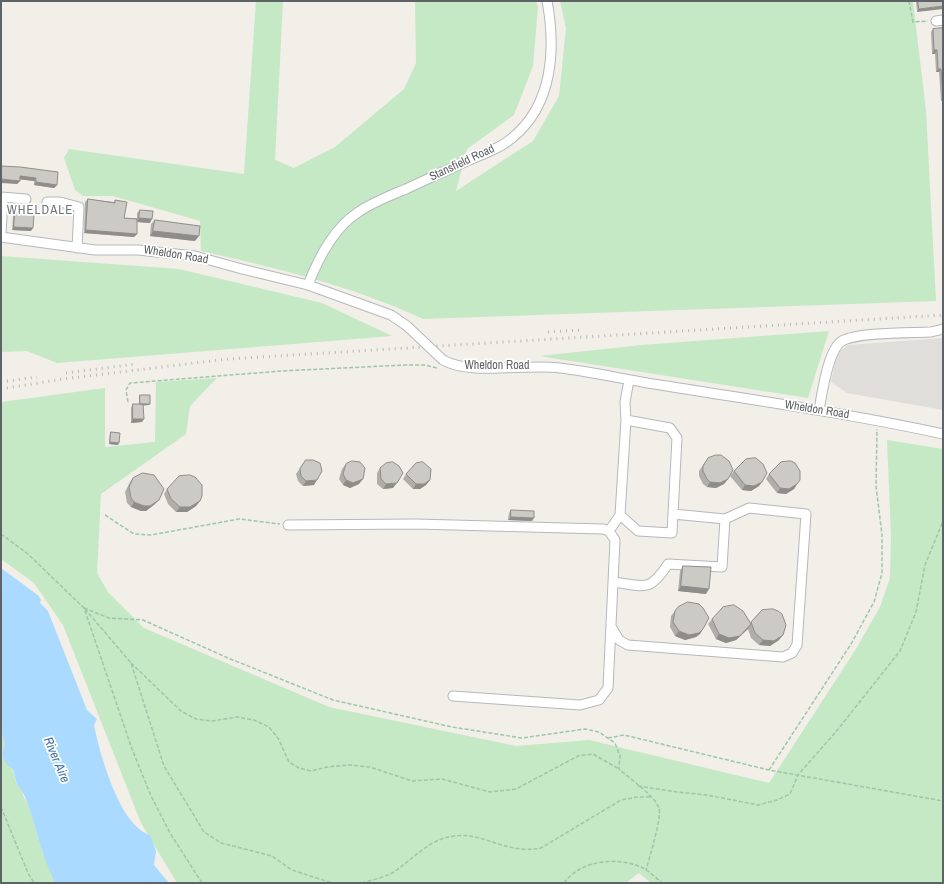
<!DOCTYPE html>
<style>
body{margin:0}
#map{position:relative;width:944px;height:884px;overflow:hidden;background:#f1efe8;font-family:"Archivo Narrow",sans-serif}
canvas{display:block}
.frame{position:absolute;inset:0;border:2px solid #5f6368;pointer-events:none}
</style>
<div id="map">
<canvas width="944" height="884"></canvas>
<div class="frame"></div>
</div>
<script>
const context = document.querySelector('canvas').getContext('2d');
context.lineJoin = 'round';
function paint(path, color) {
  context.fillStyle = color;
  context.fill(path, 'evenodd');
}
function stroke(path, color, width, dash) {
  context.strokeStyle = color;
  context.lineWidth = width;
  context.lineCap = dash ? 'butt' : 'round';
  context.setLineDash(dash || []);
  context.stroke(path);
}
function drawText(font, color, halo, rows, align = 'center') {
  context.font = font + ' "Archivo Narrow",sans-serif';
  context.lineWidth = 3.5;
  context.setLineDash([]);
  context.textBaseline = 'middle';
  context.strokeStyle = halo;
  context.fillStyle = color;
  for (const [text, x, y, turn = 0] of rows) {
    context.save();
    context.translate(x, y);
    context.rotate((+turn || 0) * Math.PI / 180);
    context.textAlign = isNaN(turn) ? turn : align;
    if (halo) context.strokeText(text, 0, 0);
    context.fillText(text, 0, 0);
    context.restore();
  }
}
paint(new Path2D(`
 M943,338V410L847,393L831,382L837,353L848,345Z`), '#e0deda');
paint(new Path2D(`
 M256,1H283L275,160L294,168L335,147L404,89L416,63L415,1H536L538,7L533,66L514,115L467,149L456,191L533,141L559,96L566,28L560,1H913L926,111L936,301L423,319C353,286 276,268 201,251L200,221L113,196H83L75,190L64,158L69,149L244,174Z
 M1,256L179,269L322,303L392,336L57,363L27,351L1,352Z
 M829,331L808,398L539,356L642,345Z
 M217,378L190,406L186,434L101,494L97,573L108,592L144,628L329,707L516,746L589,740L769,783L856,649L880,607L890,578L891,536L887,440L943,449V883H651L639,873L626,883H177L141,823L63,625L34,583L1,559V402L105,388V447L155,442L156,382Z
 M1,731L17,785L21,787L24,798L29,806L42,851L56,883H1Z`), '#c5e8c5');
paint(new Path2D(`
 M1,568L39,596L41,600L40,603L48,611L87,710L97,719L94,725C100,754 119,825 150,835L156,851L154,865L169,883L55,882C50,871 45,861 42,850C37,836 27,791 17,785L13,769C2,763 1,754 5,744L1,731Z`), '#aadaff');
const minor = new Path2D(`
 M936,21L943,20
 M1,197L26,199
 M47,202H60L79,207L77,248
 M1,234L3,198
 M1,237L95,250H138L195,256L242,269L308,285L391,315L407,326
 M308,285C318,259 333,229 357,213C371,203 389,196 406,189C427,179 448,170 469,160C484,154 500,148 512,138C553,105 556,49 547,1
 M443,360C471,376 526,363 560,368C595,372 631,381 667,386C759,401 852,414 943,434
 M819,410C822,394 828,349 842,341C857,332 911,333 931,332L943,329
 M620,515L638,531L672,533L677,438L670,428L626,420
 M288,525L416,524L603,529L609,531L620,515L626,420L625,402L629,380
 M613,582C645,586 649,593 668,564L722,567L725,519L673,514
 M612,628L619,640L628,645L783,657L792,653L797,645L806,514L749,508L725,519
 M453,696L580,705L599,700L608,688L615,540L609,531`);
stroke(minor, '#b5b8bc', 11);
stroke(new Path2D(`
 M909,1L913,22L928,21
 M128,402L126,390L130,383L281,371L405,365H425L437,368
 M105,515L134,534L151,535L239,519L280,524
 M1,534L28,554L84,608L132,749L151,796L170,833L202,883
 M84,608L109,618L143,620L228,658L333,700L452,727L522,738L585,729L599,732L615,743L620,756L619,769C630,779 654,795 659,808C662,817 649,859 646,870
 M85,609L131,663L164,766L204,832L221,843L272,856L292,870L332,883
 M131,663L181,711L196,719L212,721L237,717L254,720L269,727L278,738L289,762L299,768L311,771L327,767L349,765L370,767L412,781L442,779L490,792L516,789L578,756L593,754L619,769
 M608,738L624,735L769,770L943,801
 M769,770L851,644L874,602L882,573V535L876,486L877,429
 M638,786L677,792L707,795L758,805L777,800L790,794L798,775L835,733L900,651L916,612L925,565L943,521
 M1,807L28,873L34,883
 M362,883C371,880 383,878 392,873C413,860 428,839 454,836C484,832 507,855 541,848L621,800L637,797H650
 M564,883C581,859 621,856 645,869C651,873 657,879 662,883`), '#9cc7a9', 1.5, [4, 2]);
stroke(minor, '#fff', 9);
stroke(new Path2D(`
 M548,332L580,330
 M66,373L136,364
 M1,382L37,377
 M1,389L63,379L228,359L943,315`), '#b6b7b8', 3, [1, 5]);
const minorBridge = new Path2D(`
 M407,326L443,360`);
stroke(minorBridge, '#b5b8bc', 11, []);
stroke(minorBridge, '#fff', 9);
paint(new Path2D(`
 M916,1H943L917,12Z
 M943,28V101H941L939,72H936L935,54H932L931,32L933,29Z
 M1,166L57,185L54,188L34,185V181L20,179V181L17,184Z
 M88,199L114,202L115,200L124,218H137V213L140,210L150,223L137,222V234L134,237L84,233L85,202Z
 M15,213L31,231L12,230L13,216Z
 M155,220L195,241L150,236L151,224Z
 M140,395L149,405H143L142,422L131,423V408L133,404H139V397Z
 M111,432L118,445L109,444L110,433Z
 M708,458L728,479L724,484L716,488L707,487L703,484L699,476V471Z
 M306,460L314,485L303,486L298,481L296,474Z
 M346,464L359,484L350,488L343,485L339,479L342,469Z
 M380,468L393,488L383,489L377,484V473Z
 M734,471L759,486L751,491L742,490L730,476Z
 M406,474L430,480L426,485L420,489H413L403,479Z
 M769,474L797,484L794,489L786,494L777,493L766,479Z
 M133,478L155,504L146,511H141L131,507L127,503L125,492L130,482Z
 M167,489L200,501L196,506L187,512H176L168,504L164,494Z
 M511,510L532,521L508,520L509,513Z
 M683,566L706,594L678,591L680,571Z
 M762,610L779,640L770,646L759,645L751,638L748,629L736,640L726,643L716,639L708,624L712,619L750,623Z
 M675,611L703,629L700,634L696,637L685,640L675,636L670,627L671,616Z`), '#afaea9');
paint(new Path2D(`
 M943,6V9L917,12L919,9Z
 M934,50H937L935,54H932Z
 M938,69H941L939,72H936Z
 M20,176L36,178L34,181L17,179Z
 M1,179L20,181L17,184L1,183Z
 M36,182L57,185L54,188L34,185Z
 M139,218L152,219L150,223L137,222Z
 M14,227L33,228L31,231L12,230Z
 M86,230L137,234L134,237L84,233Z
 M153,231L199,236L195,241L150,236Z
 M140,404H150L149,405L139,406Z
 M133,419H144L142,422L131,423Z
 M110,442L119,443L118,445L109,444Z
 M363,479L359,484L350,488L343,485L346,480Z
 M728,479L724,484L716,488L707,487L710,482Z
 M317,480L314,485L303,486L306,481Z
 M430,480L426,485L420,489H413L416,484Z
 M762,482L759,486L751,491L742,490L745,485Z
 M397,483L393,488L383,489L386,484Z
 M797,484L794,489L786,494L777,493L780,488Z
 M159,500L155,504L146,511H141L131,507L134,502Z
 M200,501L196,506L187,512H176L180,507Z
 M511,517L534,518L532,521L508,520Z
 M681,586L709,589L706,594L678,591Z
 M751,624L748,629L736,640L726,643L716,639L719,634Z
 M703,629L700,634L696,637L685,640L675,636L679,631Z
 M783,635L779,640L770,646L759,645L763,640Z`), '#8f8d8a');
const building = new Path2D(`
 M918,1H943V6L919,9Z
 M943,28V94L941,69H938L937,50H934L933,29Z
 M1,166L20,167L58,172L57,185L36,182V178L20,176V181L1,179Z
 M88,199L115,203V200L127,202L124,218L137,219V234L86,230Z
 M140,210L153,211L152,219L139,218Z
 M15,213L34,214L33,228L14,227Z
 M155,220L200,226L199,236L153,231Z
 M140,395H150V404H140Z
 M133,404H143L144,419H133Z
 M111,432L120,433L119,443L110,442Z
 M716,455H721L729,461L733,470L728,479L720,483L710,482L707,479L703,471V466L708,458Z
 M756,458L763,464L767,473L762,482L754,486L745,485L734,471L746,459Z
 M306,460H313L320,463L322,471L317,480L306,481L301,476L300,469Z
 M352,461L360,462L365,468L363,479L353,483L346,480L343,474L346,464Z
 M791,461L795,463L800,471V480L797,484L789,489L780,488L769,474L781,462Z
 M393,462L399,466L403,473L397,483L386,484L381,479L380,468L386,463Z
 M423,462L431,469L430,480L424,484H416L406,474L416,463Z
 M143,473L154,475L164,489L159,500L150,506H144L134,502L131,498L129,487L133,478Z
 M190,475L195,477L202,485V496L200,501L190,507H180L171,499L167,489L179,476Z
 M511,510L534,511V518L511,517Z
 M683,566L711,567L709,589L681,586Z
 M688,602L699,604L703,608L709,618L703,629L699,633L689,635L679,631L673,622L675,611L678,607Z
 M734,605L743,611L751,624L740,636L729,638L719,634L712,619L723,607Z
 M773,609L778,611L782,614L786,625L783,635L774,641L763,640L755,633L751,622L762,610Z`);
paint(building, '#cccac5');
stroke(building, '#8f8d8a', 1);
drawText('12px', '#5f6368', '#fff', [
 ["Stansfield Road",462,163,-25],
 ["Wheldon Road",176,255,9],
 ["Wheldon Road",497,366],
 ["Wheldon Road",817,410,9]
]);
context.letterSpacing = '1px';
drawText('13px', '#70757a', '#fff', [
 ["WHELDALE",40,211]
]);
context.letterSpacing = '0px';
drawText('italic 13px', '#4174aa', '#fff', [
 ["River Aire",56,760,67]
]);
</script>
